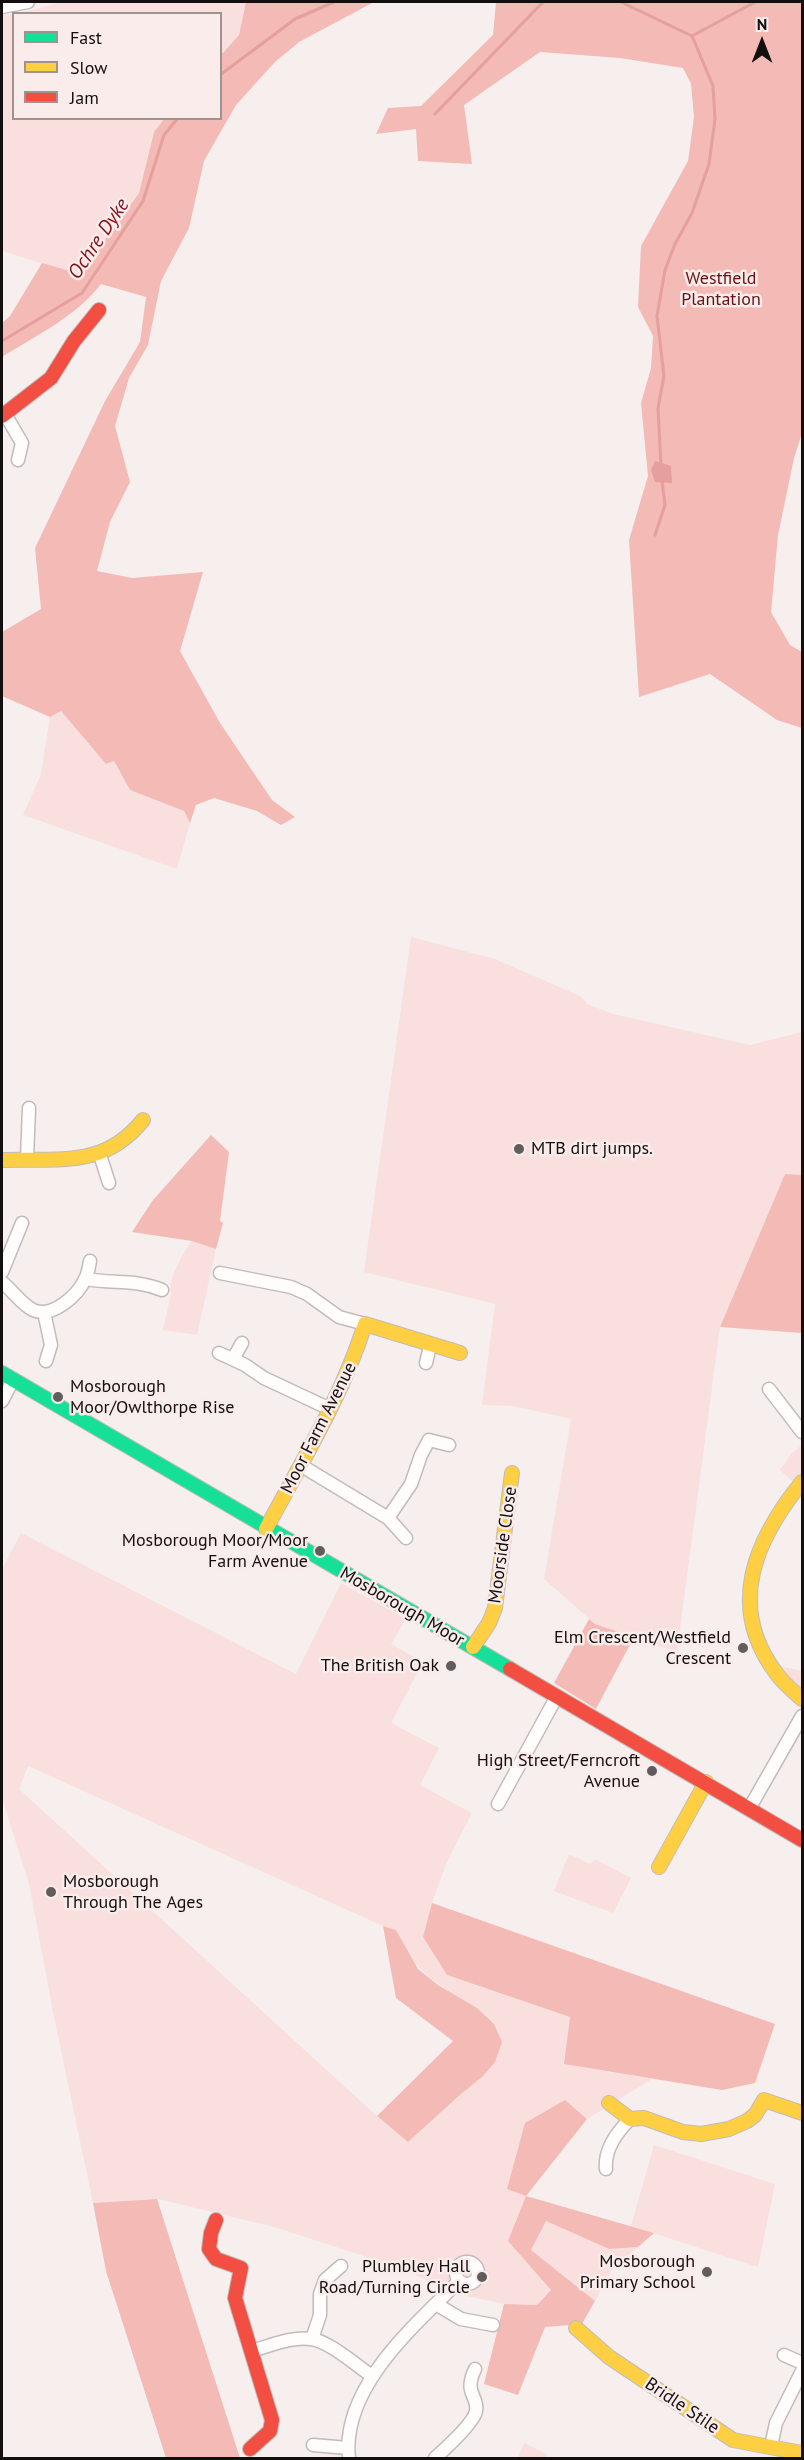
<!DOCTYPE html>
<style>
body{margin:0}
#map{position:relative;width:804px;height:2460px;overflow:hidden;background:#f6efee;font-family:"PT Sans",sans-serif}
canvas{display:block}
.frame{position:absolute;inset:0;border:3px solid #130f0f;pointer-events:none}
.legend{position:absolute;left:12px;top:12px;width:210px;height:108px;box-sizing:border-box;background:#f9ecea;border:2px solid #9d9492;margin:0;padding:8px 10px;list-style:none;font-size:18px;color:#130f0f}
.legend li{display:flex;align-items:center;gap:12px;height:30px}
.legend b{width:30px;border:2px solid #9d9492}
.north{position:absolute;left:732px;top:12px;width:60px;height:60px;-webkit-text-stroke:4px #f9ecea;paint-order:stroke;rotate:0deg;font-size:16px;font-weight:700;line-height:24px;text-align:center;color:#130f0f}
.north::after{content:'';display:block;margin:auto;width:21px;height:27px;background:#130f0f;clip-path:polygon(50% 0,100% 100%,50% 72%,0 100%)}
</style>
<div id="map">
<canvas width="804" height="2460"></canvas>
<div class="frame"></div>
<ul class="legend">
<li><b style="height:8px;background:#16e098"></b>Fast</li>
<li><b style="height:8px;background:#ffcf43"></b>Slow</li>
<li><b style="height:8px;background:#f24e42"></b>Jam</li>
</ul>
<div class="north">N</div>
</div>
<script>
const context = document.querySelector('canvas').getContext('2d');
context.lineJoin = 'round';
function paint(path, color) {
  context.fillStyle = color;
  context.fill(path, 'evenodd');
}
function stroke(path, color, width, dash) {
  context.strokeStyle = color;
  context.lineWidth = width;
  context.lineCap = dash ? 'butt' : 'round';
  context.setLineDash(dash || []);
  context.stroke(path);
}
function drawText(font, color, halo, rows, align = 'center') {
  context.font = font + ' "PT Sans",sans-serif';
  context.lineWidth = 5;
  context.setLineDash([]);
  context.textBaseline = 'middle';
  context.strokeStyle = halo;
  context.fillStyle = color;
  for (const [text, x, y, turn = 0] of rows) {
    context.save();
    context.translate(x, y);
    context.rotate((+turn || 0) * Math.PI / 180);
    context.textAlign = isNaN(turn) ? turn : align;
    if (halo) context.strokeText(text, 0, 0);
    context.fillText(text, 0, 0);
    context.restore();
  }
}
paint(new Path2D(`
 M62,2H246L239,35L221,55L220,14H17Z
 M13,14L14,118L164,119L154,132L139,193L79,275L2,251V15Z
 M61,711L106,764L114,761L130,790L184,811L190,823L177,869L23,815L41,774L50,717Z
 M411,937L495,959L580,996L587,1004L613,1014L750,1045L802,1032V1175L785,1174L720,1327L677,1652L595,1624L544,1579L571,1419L513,1406L482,1405L495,1304L364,1272Z
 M192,1241L216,1249L197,1335L163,1330L171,1294C167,1280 183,1253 192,1241Z
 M802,1445V1475L794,1483L780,1470L791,1454Z
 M21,1533L296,1674L341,1583L406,1619L391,1644L423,1662L391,1723L439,1748L420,1785L472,1813L446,1864L432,1903L423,1937L447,1975L570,2017L564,2064L652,2079L587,2119L565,2100L509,2241L551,2289L537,2305L504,2304L471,2297L441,2287L401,2268L274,2227L158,2199L93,2203L54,2017L29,1884L2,1798V1569ZM28,1766L383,1926L396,1930C416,1983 456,1989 494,2024L482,2077L461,2094L408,2142L377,2116L19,1789Z
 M776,1665L802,1671V1691Z
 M569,1854L590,1864L595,1859L631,1878L613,1913L554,1891Z
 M654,2145L775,2184L758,2267L631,2226Z
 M546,2221L609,2249L638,2247L612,2269L595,2301L531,2250Z
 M524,2443L547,2454L546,2458H518Z`), '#f9e0de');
paint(new Path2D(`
 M246,2H374L299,42L275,62L236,105L204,161L189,228L161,281L148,345L129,378L115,426L130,482L110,522L97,571L132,578L203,572L180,651L220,723L272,800L295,817L281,825L257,811L214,798L196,805L190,823L184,811L130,790L114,761L106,764L61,711L50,717L2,696V632L41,609L35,548L105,401L140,342L146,297L101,284C77,316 35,336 2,357V323L10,316L42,263L80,274L139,193L154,132L164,119L220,118L221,55L239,35Z
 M496,2H802V433L794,458L778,535L771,612L790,645L802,652V728L777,720L710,674L639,697L629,540L648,476L641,403L651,368L653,336L638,307L641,246L688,161L694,117L691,84L683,68L620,58L540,52L464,105L472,164L418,161L416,129L376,134L388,108L421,106L493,35Z
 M211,1135L229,1152L220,1221L223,1223L216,1249L192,1241L132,1232L153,1200Z
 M785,1174L802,1175V1333L720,1327Z
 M589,1619L595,1624L634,1637L596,1709L554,1683Z
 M432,1903L775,2024L755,2083L722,2090L564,2064L570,2017L447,1975L423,1937Z
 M383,1926L396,1930L418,1969L438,1985L477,2008L494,2024L502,2042L495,2062L482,2077L461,2094L408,2142L377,2116L453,2041L396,1998Z
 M565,2100L587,2119L526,2196L654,2233L638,2247L609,2249L546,2221L531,2250L595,2301L582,2324L545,2327L518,2395L484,2384L504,2304L537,2305L551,2290L508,2241L526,2196L507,2189L525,2123Z
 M157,2199L240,2458H166L106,2271L93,2203Z`), '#f3bab6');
paint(new Path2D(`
 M655,461L671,466L672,483L655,482L651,470Z`), '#e59f9c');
stroke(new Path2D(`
 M621,2L692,36L755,2
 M220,75L295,19L334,2
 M435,114L543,2
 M2,341L82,293L143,201L164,135L178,118
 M661,466L658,408L664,376L657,316L665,270L675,244L692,213L709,164L715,119L713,86L692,36
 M655,535L665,505L662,481`), '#e59f9c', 3);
const street = new Path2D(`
 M2,7L28,2
 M5,414L22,443L18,460
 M100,1155L109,1183
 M27,1158L29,1108
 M2,1272L22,1223
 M220,1273L291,1287L307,1294L339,1317L365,1324
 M86,1279C113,1284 136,1279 162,1290
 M2,1282C12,1290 21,1304 33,1310C52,1319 78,1295 85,1279C88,1274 89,1267 90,1261
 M44,1312L51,1345L46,1361
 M219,1353L245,1365L264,1378L330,1409
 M233,1359L242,1343
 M426,1363L430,1346
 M769,1389L802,1432
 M2,1401L13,1380
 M302,1466L388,1518L406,1538
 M388,1518L411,1484L421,1455L429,1440L449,1445
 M498,1804L557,1696
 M749,1809L802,1716
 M606,2169C604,2149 617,2132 630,2119
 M456 2273a11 11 0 1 1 22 0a11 11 0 1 1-22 0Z
 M436,2304L461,2319L493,2325
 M312,2339L320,2315V2294L325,2280L341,2266
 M251,2351C270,2346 292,2336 311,2339C329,2341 357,2366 372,2376
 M784,2355L802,2363
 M313,2445L348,2448
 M771,2446L776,2423L802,2371
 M349,2458C341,2388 414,2326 459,2281
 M435,2458C445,2449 474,2423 476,2411C479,2396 463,2394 475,2369`);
const fast = new Path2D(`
 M2,1373L510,1669`);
const slow = new Path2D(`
 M2,1160C58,1158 104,1169 143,1120
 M802,1482C755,1540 726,1606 776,1673C783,1683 793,1691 802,1699
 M266,1529C302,1461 342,1397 365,1324L460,1353
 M473,1647L489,1623L495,1608L512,1473
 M659,1867L706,1782
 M609,2103L630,2119L644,2118L683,2132L701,2134L729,2129L747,2121L755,2115L764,2100L802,2113
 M576,2328L609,2357L733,2440L802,2453`);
const jam = new Path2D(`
 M2,416L51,378L74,341L99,310
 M510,1669L802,1840
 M216,2220L211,2233L209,2249L216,2259L241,2268L235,2298L272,2420L270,2431L250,2449`);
stroke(street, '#c1bcbb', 15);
stroke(fast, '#c1bcbb', 16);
stroke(slow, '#c1bcbb', 16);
stroke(jam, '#c1bcbb', 16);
stroke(street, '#fefdfc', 12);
stroke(fast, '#16e098', 14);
stroke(slow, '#ffcf43', 14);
stroke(jam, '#f24e42', 14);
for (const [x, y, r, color] of [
 [519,1149,6,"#625d5d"],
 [58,1397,6,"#625d5d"],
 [320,1551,6,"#625d5d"],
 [743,1648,6,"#625d5d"],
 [451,1666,6,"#625d5d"],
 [652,1771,6,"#625d5d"],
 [51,1892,6,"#625d5d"],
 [707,2272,6,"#625d5d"],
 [482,2277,6,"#625d5d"]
]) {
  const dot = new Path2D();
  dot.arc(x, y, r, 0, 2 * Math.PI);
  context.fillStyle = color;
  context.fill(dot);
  stroke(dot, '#f9ecea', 2);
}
drawText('18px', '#691117', '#f9ecea', [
 ["Westfield",721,279],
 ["Plantation",721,300]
]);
drawText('18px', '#130f0f', '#f9ecea', [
 ["MTB dirt jumps.",531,1149,"left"],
 ["Mosborough",70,1387,"left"],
 ["Moor/Owlthorpe Rise",70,1408,"left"],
 ["Mosborough Moor/Moor",308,1541],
 ["Farm Avenue",308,1562],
 ["Elm Crescent/Westfield",731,1638],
 ["Crescent",731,1659],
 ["The British Oak",439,1666],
 ["High Street/Ferncroft",640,1761],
 ["Avenue",640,1782],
 ["Mosborough",63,1882,"left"],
 ["Through The Ages",63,1903,"left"],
 ["Mosborough",695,2262],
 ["Primary School",695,2283],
 ["Plumbley Hall",470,2267],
 ["Road/Turning Circle",470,2288]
], 'right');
drawText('18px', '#130f0f', '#f9ecea', [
 ["Moor Farm Avenue",319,1428,-63],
 ["Moorside Close",503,1545,-82],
 ["Mosborough Moor",402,1607,30],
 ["Bridle Stile",682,2406,34]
]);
drawText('italic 20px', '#840d1a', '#f9ecea', [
 ["Ochre Dyke",99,239,-56]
]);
</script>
